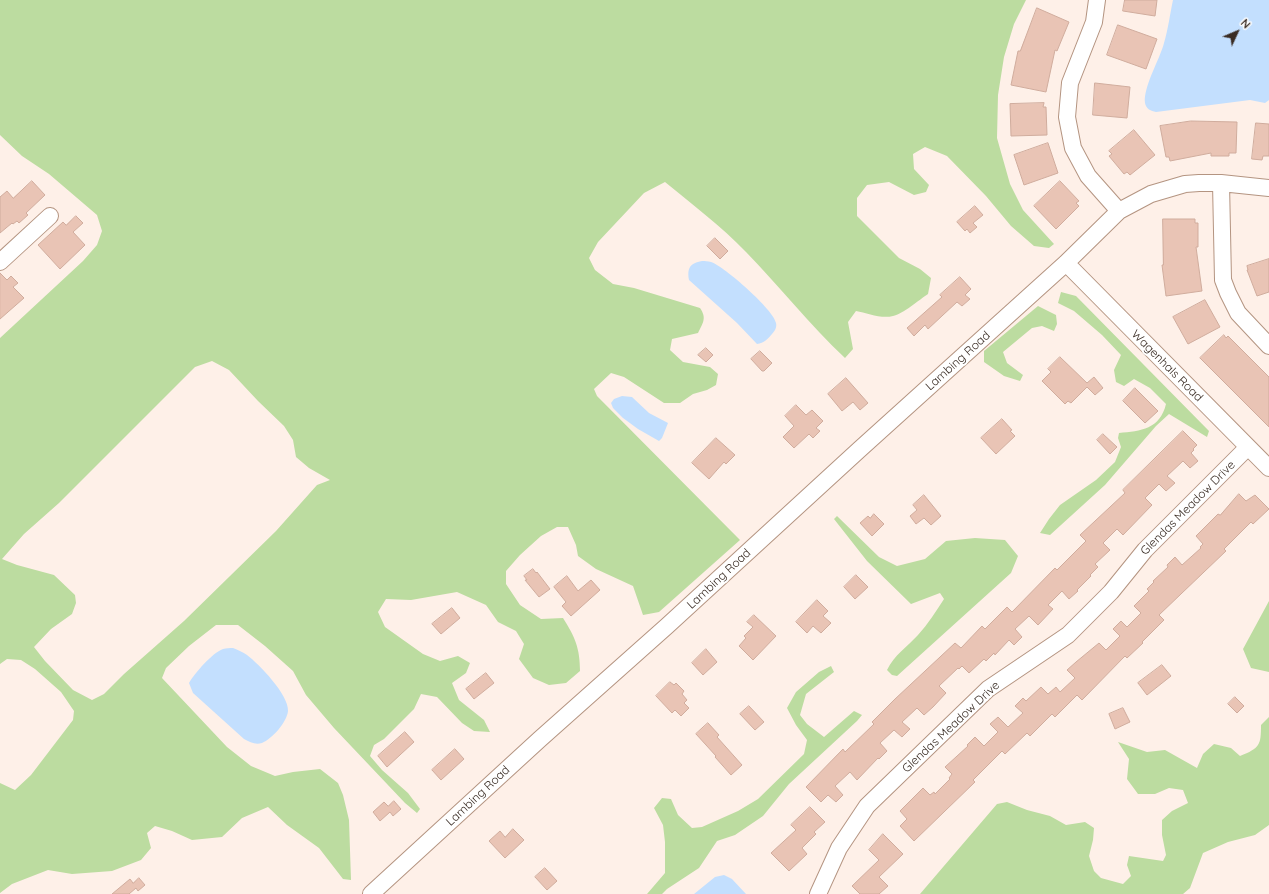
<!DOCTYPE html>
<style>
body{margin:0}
#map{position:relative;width:1269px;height:894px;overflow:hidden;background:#fef0e8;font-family:Quicksand,sans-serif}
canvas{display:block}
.north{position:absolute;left:1217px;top:12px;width:40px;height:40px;-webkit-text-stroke:3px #fff;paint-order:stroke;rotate:46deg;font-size:11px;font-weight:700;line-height:16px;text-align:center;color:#392c24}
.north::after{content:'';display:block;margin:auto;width:14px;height:18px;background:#392c24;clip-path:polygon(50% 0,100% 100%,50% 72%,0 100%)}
</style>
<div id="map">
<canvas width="1269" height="894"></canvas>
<div class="north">N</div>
</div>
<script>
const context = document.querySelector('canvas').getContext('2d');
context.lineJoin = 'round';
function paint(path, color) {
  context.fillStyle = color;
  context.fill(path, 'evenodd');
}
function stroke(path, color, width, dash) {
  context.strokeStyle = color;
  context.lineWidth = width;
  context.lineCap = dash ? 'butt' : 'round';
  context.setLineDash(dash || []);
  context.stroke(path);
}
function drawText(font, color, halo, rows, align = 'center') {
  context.font = font + ' Quicksand,sans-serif';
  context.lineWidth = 4;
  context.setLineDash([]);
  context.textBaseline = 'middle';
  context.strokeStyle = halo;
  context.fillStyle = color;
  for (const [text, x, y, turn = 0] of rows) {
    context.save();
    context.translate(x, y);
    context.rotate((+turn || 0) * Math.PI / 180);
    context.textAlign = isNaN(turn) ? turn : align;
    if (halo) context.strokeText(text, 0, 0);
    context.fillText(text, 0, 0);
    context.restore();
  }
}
paint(new Path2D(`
 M0,0H1026L1014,24L1004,57L998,95L997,138L1010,184L1023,210L1054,244L1049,248L1034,246L1011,226L986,196L947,156L925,147L913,154L914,169L929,185L926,192L914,195L889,182L867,185L857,198V216L899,258L920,269L931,278L928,294C919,300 903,314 893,316C881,319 867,313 856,311L848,322L853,349L845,358C810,325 780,287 746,252C721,226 693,205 665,182L644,193L598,242L589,258L595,270L613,284L634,288L700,308C707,318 703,323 698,333L672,339L670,350L683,362L710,367L718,374L716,385L707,390L693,394L680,403H664L624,377L611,373L594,389L597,396L740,540L659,612L643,615L633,586L596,569L578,556L576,545L568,527H557L541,536L520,555L506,571V584L520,605L541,619L563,618C575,637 580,648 580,671L566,683L549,685L533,678L519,659L524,644L516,631L498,622L486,605L457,592L411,600L386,599L378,612L385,627L423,654L440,661L458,656L470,663L466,673L452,683L459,700L484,720L490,732L474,731L462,723L437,697L421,694L414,709L384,739L374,745L370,756L382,770L408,793L420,809L417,813L405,803L334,728L306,695L293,671L265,646L238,625H216L189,646L166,668L162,678L227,747L251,766L275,776L293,772L320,769L338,783L343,795L349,820L351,880L343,879L319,848L287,825L268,807L242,818L222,837L192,840L172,831L155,826L147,833L151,848L141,860L112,871L72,874L48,870L12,884L0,893V783L15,790L31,775L73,720L74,711L61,692L35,669L21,660L7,659L0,664V338L83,261L97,245L102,231L97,215L49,174L22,156L0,135ZM212,361L229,370L258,401L284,426L293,440L296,457L309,468L330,480L317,485L276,531L184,621L124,674L104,694L92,700L73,690L45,661L34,647L51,629L72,614L76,603L75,595L54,575L17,565L2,559L24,534L59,503L195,367Z
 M1061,292L1076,296L1209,431L1207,437L1169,414L1156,426L1105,485L1050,535L1040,533L1049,519L1060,505L1096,480L1115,462L1121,447L1118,438L1119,433C1141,431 1160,429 1166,404L1150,388L1134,379L1124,386L1116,382L1114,370L1121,355L1102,335L1074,311L1058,303Z
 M1038,306L1056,315L1057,324L1054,331L1042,326L1032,328L1003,352L1007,363L1023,375L1020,381L1004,376L984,362V351Z
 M837,516L879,557L897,566L925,559L946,541L975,538L1005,540L1018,556L1011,573L897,676L892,675L887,670C894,655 907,647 918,635C928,624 936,611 944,599L940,593L911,604L867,561L834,519Z
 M1269,601V672L1251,668L1243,649Z
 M831,666L834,672L806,694L800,715L807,724L824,737L854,711L862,715L857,721L789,784L763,816L735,835L717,841L699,868L667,889L662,894H647L665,873V842L663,825L654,808L662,798L671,799L678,815L692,828L702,827L738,811L758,799L804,754L807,740L796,725L787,708L796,692L819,672Z
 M1269,717V825L1255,835L1228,842L1203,853L1190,888L1183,894H920L997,804L1007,802L1027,810L1050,816L1066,825L1085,822L1094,828L1093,840L1089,856L1094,871L1101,878L1123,884L1131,876L1127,865L1129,856L1163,861L1166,855L1162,835V820L1172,811L1188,803L1183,790L1169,788L1155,794H1138L1127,779L1129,759L1118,742L1147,752L1165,750L1197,768L1203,754L1214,744L1231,748L1240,756C1260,748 1261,745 1261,725Z`), '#bcdca0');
paint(new Path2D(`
 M1173,0H1269V100L1265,103L1250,100L1156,112C1151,111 1146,109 1145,103C1143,87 1160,59 1164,43C1168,30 1170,14 1173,0Z
 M702,261C705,261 708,261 711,262C725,267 774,310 776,323C777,327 775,331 772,334C768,339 764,343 757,344L737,323L689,280C687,268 690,263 702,261Z
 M622,396L632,397L649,413L668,423L662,438L659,441L638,429L623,418L613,408L611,403L614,399Z
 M233,648C238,650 243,652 247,655C259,664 289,695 288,711C287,722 272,739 262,743C255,745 250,742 244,739L193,693L189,683C195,673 212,653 223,649C226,648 230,648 233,648Z
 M724,875L732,879L746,894H694L715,877Z`), '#c3dffe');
const building = new Path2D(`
 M1125,0H1157L1155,16L1123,11Z
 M1037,8L1069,22L1057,51L1055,50L1046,92L1011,85L1018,51H1020Z
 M1118,25L1157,39L1146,69L1107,55Z
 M1095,83L1130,87L1127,118L1093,115Z
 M1044,103L1043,107H1046L1047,135L1011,136L1010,104Z
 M1191,121L1237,122L1236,153H1229V156H1211V153L1170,161L1169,157H1166L1160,126Z
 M1256,123L1269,124V156H1263L1262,160L1252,159Z
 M1134,130L1155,155L1130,175L1127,172L1124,174L1109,156L1112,154L1109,151Z
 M1048,143L1058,173L1024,185L1014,155Z
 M32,181L45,195L26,213L28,215L19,223L17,221L13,224L12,223L0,233V197L7,191L13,198Z
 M1060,181L1079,201L1076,203L1079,206L1056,229L1034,206Z
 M975,206L983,215L973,223L977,227L970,233L967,229L965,231L957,222Z
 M76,216L83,223L73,232L85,245L60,269L38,245L63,222L66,225Z
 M1163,219H1195V223H1198V247H1196L1202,291L1166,296L1162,265H1163Z
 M715,238L728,251L720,259L707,246Z
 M1269,259V292L1257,296L1247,270H1248L1247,266Z
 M0,273L7,280L11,276L18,283L13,287L24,298L0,319Z
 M960,277L971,289L965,295L970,299L962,306L957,302L928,329L925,325L914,336L907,328L942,297L940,295Z
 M1205,300L1220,327L1188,344L1173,317Z
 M1224,335L1226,338L1228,336L1269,377V427L1200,358Z
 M706,348L713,355L706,362L698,355Z
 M760,351L772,363L764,371H762L751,359Z
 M1060,357L1087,383L1094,377L1103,388L1095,395L1087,387L1071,403L1068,401L1065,404L1042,381L1051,372L1048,369Z
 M846,378L868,403L860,410L853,402L842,411L828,394Z
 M1135,388L1158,411L1145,423L1123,401Z
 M796,405L806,415L812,410L823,421L816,428L820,431L813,438L809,434L794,448L783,437L794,426L785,416Z
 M1002,419L1012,430L1010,431L1015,436L996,454L981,438Z
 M1183,431L1197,445L1193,449L1194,450L1191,453L1198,461L1190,468L1183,461L1167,476L1175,483L1166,491L1159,484L1145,498L1152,505L1123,535L1117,529L1103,543L1110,550L1095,564L1098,567L1090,575L1091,576L1077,590L1078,591L1069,599L1062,591L1048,605L1053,609L1038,625L1029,616L1015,629L1022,637L1014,645L1009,640L995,655L994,653L986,661L984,659L969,673L962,666L959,669L958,668L939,686L946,693L933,707L924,715L917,708L902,722L910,729L902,737L894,730L880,743L887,751L879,759L878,758L857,780L850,772L835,786L843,795L836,802L828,795L821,802L806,787L843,749L845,752L874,724L872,722L895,699L955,643L961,648L982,626L985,629L1007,607L1012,612L1055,568L1057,570L1086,541L1080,535L1125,493L1123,490Z
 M1103,434L1117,447L1110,454L1097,440Z
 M716,438L735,455L726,464L724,462L709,479L692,463Z
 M1239,494L1246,501L1255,495L1269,509L1253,524L1251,522L1224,549L1226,551L1159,615L1164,620L1142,642L1143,643L1127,658L1125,656L1082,700L1077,695L1055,717L1052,714L1030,736L1027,733L1005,754L1002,751L973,780L975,782L914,841L900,826L907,819L900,811L923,788L930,795L934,792L935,794L950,779L949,778L952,774L945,767L968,746L967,745L975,737L984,746L998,732L990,724L998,717L1008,727L1023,713L1015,706L1023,698L1026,701L1041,687L1048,694L1056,687L1060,692L1075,678L1067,670L1076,662L1099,643L1106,650L1120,636L1113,629L1121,621L1127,627L1141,613L1134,606L1149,591L1147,589L1154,582L1153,581L1168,567L1167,565L1175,557L1182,565L1201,548L1200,547L1203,544L1196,536L1218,514L1220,515Z
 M924,495L941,516L931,525L924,518L916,524L910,516L917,510L913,505Z
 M874,514L884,524L872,536L860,523L868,516L870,518Z
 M533,569L536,573L537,572L550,589L539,597L525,580H527L524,576Z
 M856,575L868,587L855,599L844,587Z
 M567,576L578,591L591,580L600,590L571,616L562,606L566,602L554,587Z
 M817,600L828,611L823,616L831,623L821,633L813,626L807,633L796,622Z
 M452,608L460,618L441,634L432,624Z
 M754,615L776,636L753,660L739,646L746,638L744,636L753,627L747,622Z
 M706,649L717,662L703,675L692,663Z
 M1162,665L1171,676L1147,695L1138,683Z
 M486,673L494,683L474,699L466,689Z
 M670,682L674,685L676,683L684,691L682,694L687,700L684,703L689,708L681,716L675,710L672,713L656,696Z
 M1235,697L1244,706L1237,713L1228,704Z
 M749,706L764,722L755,730L740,714Z
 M1123,708L1130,722L1115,729L1109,714Z
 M708,723L719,735L717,737L742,765L731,775L715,757L716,756L696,734Z
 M405,732L414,742L387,767L378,756Z
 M455,749L464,759L441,780L432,770Z
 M394,801L401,809L393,816L390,812L380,821L373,812L384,802L388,806Z
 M810,807L825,822L814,832L816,834L802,848L807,854L789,871L771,853L796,830L791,825Z
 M513,829L524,840L505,858L489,841L500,831L505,837Z
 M883,834L903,854L879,877L888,886L879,894H860L852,886L879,860L869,850Z
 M545,868L557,881L547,890L535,877Z
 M139,878L145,885L138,891L136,888L129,894H112L130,879L133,883Z`);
paint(building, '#e9c4b5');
stroke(building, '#d0ac9d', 1);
const minor = new Path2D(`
 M1097,0L1094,22L1070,83L1067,117L1073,148L1088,176L1119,211
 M1221,183L1223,280L1228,293L1238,313L1269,346
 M0,262L50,216
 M1066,263L1269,468
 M371,894L540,739L667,626L860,449L1066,263L1119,211L1151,194L1185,184L1199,183H1221L1269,188
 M818,894L839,848L867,806L988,689L1068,635L1111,592L1145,550L1248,447`);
stroke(minor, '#b49481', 18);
stroke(minor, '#fff', 16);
drawText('12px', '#392c24', '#fff', [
 ["Lambing Road",958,361,-42],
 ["Wagenhals Road",1167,366,45],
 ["Glendas Meadow Drive",1188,508,-45],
 ["Lambing Road",719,579,-43],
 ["Glendas Meadow Drive",951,727,-43],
 ["Lambing Road",478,796,-43]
]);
</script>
